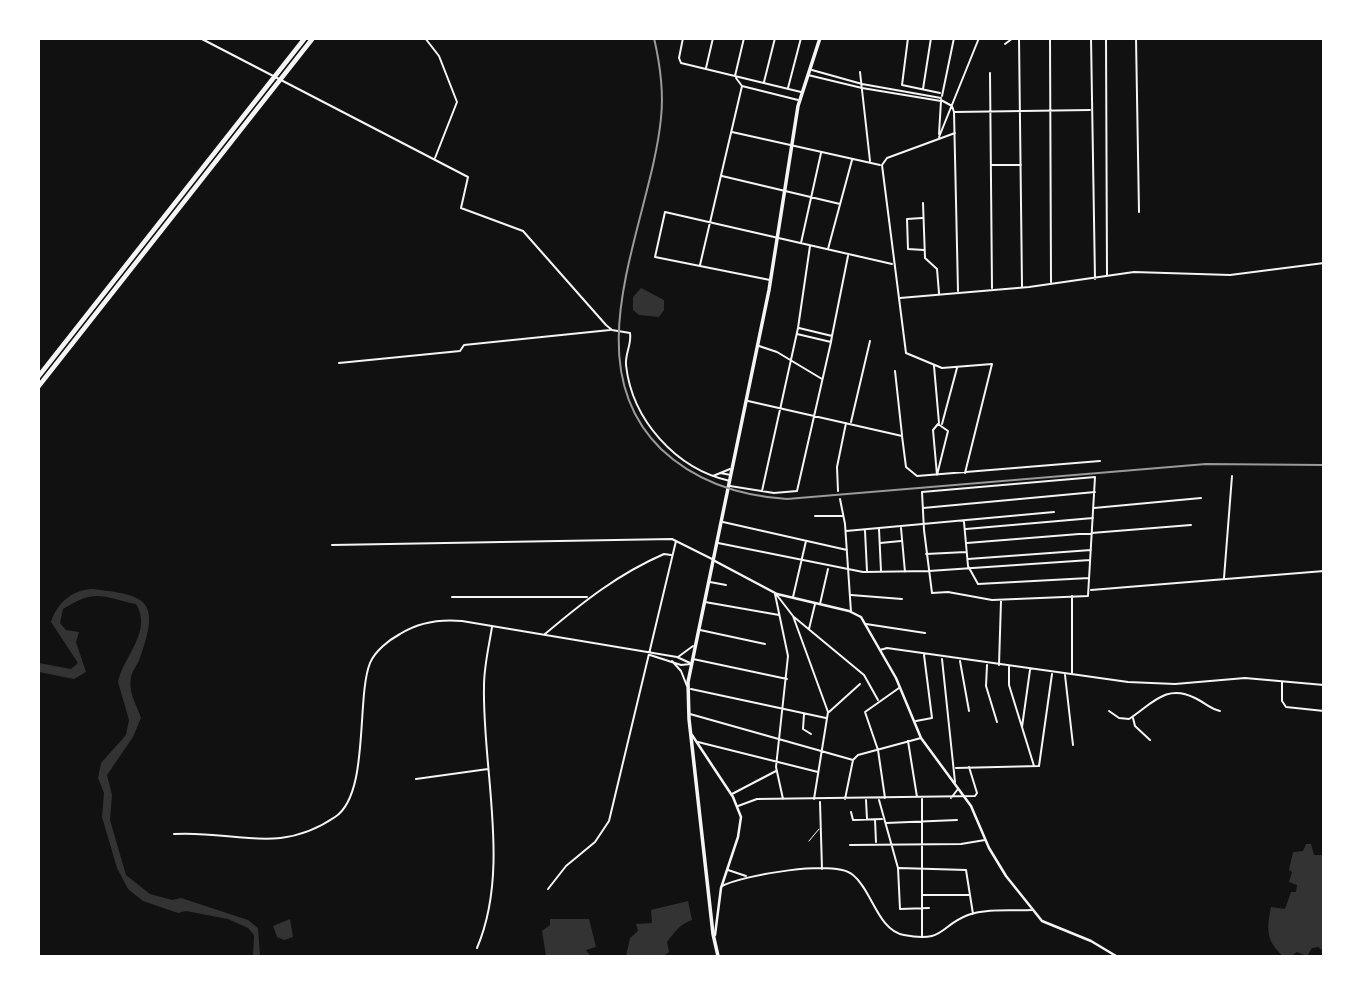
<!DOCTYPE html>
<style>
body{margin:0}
#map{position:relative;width:1362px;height:995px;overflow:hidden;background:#111;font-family:"Zilla Slab",serif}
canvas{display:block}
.frame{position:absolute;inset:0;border:40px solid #fff;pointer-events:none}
</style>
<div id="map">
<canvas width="1362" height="995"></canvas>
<div class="frame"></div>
</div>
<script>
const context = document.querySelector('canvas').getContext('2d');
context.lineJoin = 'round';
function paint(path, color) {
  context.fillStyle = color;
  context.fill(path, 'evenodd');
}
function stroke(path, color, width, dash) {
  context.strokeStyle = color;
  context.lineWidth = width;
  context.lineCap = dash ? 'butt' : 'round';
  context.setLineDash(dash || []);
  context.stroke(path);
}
paint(new Path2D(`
 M641,288L664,300V310L659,317L639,315L633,310V297Z
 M92,589C147,595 161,600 140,658C138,664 132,671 131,677C128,693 137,705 141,718L133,737L107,775L112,795L110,820L126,875L150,894L172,900L181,898L248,920L258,928L260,956H253L254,935L248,928L228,919L186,911L178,913L143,901L128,889L117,868L102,817L104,793L98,778L101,763L126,735L129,720L118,682C123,657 153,631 136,604C102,597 96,588 63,609L60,623L66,630L79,632L76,642L86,672L74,679L39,672V663L71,669L78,663L51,622C57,603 72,590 92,589Z
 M1306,844H1311L1314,855H1323V951L1318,947L1312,948L1307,956L1297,952L1291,956H1283C1267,942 1266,931 1271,907L1285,909L1291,892H1296L1297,885L1289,882L1292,872L1289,870L1293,852L1303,851Z
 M688,901L692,920C680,924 675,932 667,942L669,952L664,956H626L630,938L638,931L636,924L652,923L651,910Z
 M290,919L293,937L284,940L277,937L273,926Z
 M550,919H589L596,947L586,950L590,956H546L542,931L550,925Z`), '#333');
stroke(new Path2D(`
 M809,841L819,829`), '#f5f5f5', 1);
stroke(new Path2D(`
 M200,38L468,177L461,208L523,231L606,325L612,330L630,333C632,344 625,353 626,365C632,420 676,469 730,481
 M425,38L439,56L457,102L435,158
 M683,38L679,58L681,63L801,92
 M908,38L902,85L940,93
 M1019,38L1022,286
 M1050,38L1051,282
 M1091,38L1095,279
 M1106,38L1107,276
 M1136,38L1139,212
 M1005,44L1013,38
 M706,68L713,38
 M812,70L862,84L941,98
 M860,72L870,161
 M990,73L992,288
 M808,75L862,88L941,101
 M735,76L744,38
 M736,78L742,86L798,100
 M764,82L775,38
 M788,88L801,38
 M923,89L931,38
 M942,96L954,38
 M941,100L952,106L954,112L958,291
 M955,112L1090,110
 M732,132L880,165
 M955,133L887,158L882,165L906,353L942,368L992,364L965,473
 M939,134L941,101
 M939,137L979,38
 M992,165H1021
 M722,176L840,204
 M923,203L925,258L937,269L939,293
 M922,218L907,219L908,249L924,250
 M801,243L821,153
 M828,249L852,160
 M700,265L742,86
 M770,280L655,257L665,212L892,264
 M900,298L1029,287L1134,272L1230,275L1324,263
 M797,334L831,342L832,336L799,328
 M832,336L848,256
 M759,346L777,352L822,379
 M339,363L460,351L464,345L610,330
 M934,366L939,423
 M895,371L902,435
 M748,401L902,436L906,467L917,476L1100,461
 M851,422L870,341
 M938,424L948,431L937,475L933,430Z
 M942,424L957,368
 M720,473L731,475
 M713,476L730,469
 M1095,477L1088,596L992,600L948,592L932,593L924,530L922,492Z
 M730,486L774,493L797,491L831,342
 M762,491L798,328L810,246
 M838,491L837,467L846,423
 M840,499L845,524L851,612
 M923,508L1095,492
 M1094,508L1201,498
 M815,516H842
 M723,522L847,550
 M964,522L968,566L978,584L1089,578
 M901,528L905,572
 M879,529L881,571
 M966,529L1093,518
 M846,531L1054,512
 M865,531L867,571
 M718,543L863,572L929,571L1090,560
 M880,543L901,541
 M967,543L1191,525
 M332,545L672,539L712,559
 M926,554L966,552
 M968,559L1091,550
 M1224,578L1232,476
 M710,582L726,585
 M1091,590L1324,571
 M775,594L788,656L776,767L783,799
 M776,594L793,616L828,712L814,799
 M851,595L902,599
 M452,597H587
 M793,597L806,541
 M705,602L779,615
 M820,604L828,569
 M794,617L864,675L878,700
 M866,624L925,633
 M809,629L815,604
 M700,630L765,644
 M545,634C583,602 618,574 664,554L671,555
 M880,650L887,648L1128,682L1175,684L1245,678L1324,685
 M650,655L681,665L691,664
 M678,657L693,646
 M693,659L787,679
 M942,659L955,782
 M672,661L681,671L687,686
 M960,661L969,711
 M987,665L986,686L997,722
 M999,665L1001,601
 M1009,667V685L1034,766
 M1072,674V596
 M1065,675L1073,745
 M1282,682V701L1286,707L1324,711
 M691,689L826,718
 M1109,711L1119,718L1129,719C1152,704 1166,683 1195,698C1204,702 1210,709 1220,711
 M829,712L860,684
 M690,714L853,760L858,755L921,738
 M804,714L803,729L811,734
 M1133,718L1135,726L1150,740
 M916,721L932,718L924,655
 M1022,727L1030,670
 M908,741L917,797
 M698,742L818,772
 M956,768L1039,766L1052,674
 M416,779L488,769
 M732,794L776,771
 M885,798L878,750L865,712L899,688
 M951,798L958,789
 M845,799L853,760
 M922,799V936
 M866,800L867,819
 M879,800L898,868L900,909L929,908
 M820,802L822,869
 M738,806L757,799L975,796L977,793L969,767
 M851,812L853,820L882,819
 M875,820L876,842
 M886,823L957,820
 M174,834C234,830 278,856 335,817C370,794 356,698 370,663C375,651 389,640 400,634C419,622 440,619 462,621L677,657L690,663
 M850,845L961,844L985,840
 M899,868L966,870L973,914
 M728,870L746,876
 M722,886C744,875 834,859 853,875C872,890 878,931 904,935C945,943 939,926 968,915C987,908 1012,911 1032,910
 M548,889L566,866L595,842L609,821L676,541
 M923,895H970
 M477,948C511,869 482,769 484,686C484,666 489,646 492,627`), '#f5f5f5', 2);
stroke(new Path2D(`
 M713,560L777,594L849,611L861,617L896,678L921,738L971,806L989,848L1006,876L1042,921L1091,941L1116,956
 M692,735L733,797L741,817L738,837L721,888L715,935`), '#f5f5f5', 2.5);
stroke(new Path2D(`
 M718,956L713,934L689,719L688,682L769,290L798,106L820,38`), '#f5f5f5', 3.5);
stroke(new Path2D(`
 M38,377L305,38
 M38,387L313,38`), '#f5f5f5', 4.5);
stroke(new Path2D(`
 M654,38C660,64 664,91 661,118C651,222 571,361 661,449C696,482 740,496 787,499L1206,464L1324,465`), '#9a9a9a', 2);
</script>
